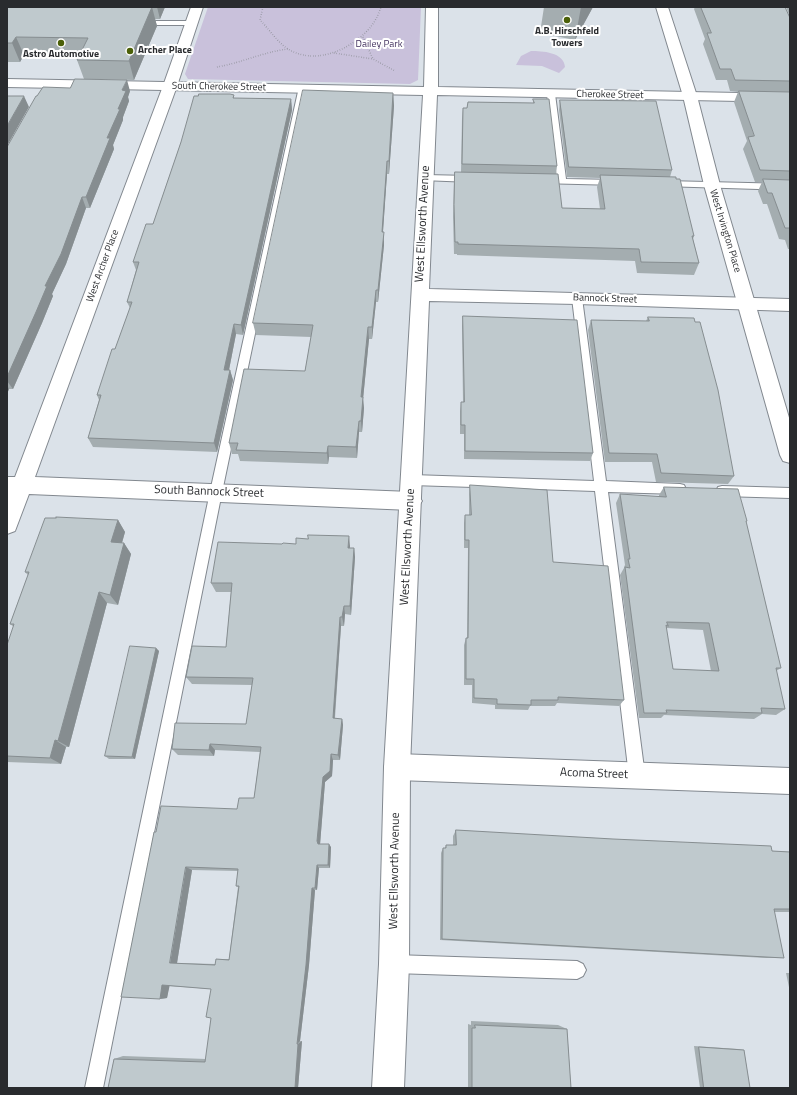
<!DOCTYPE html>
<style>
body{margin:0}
#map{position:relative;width:797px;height:1095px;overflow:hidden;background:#dbe2e9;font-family:"Titillium Web",sans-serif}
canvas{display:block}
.frame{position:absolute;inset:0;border:8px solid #292b2e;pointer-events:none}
</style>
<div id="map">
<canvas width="797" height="1095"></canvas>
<div class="frame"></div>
</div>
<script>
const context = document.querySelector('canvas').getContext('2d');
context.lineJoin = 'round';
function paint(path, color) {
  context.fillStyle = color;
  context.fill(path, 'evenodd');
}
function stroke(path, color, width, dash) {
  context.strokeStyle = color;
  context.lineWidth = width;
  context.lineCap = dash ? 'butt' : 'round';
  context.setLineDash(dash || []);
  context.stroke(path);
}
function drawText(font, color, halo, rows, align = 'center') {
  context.font = font + ' "Titillium Web",sans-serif';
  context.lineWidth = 4;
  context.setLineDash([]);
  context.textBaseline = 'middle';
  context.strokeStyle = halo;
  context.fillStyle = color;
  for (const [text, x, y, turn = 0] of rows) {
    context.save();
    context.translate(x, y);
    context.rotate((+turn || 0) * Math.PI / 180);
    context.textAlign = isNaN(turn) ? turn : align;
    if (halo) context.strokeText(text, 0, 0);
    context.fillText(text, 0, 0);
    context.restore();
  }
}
paint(new Path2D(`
 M208,7H421L418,80L410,84L188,79L185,74Z
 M531,51C542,51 564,52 565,67L559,73L542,66L516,65L521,56Z`), '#c9c1db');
const lane = new Path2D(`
 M136,21H191L195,23L191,25H139L135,23Z
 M299,87H305L306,89L222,492L103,1088H85L210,492Z
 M548,92H554L555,94L566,179L615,180L620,183L618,185L538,183L536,181L538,179H557L547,94Z
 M425,175L471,176L476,179L471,182L422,180L420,178Z
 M665,181L790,184V190L662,186L660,184Z
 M577,294L581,295L582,298L606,481L680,484L684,485L686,489L684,493L680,494L608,492L645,776L642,781L637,784L632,781L629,776L595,491L412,485L408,484L406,480L408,476L412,475L594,481L572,298L573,295Z
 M722,486L790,488V498L722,496L718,495L716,491L718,487Z
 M394,955L577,961L583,964L586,970L583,976L577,979L394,973L388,970L385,964L388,958Z`);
const street = new Path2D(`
 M191,7H203L177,86L35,477L411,492L418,495L422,501L418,507L411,510L29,494L15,531L7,534L8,493H7V477H15L163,86Z
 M656,7H668L697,96L720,185L790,421V463L783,461L780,455L704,185L683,96Z
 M397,754L790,768V794L397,780L388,776L384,767L388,758Z`);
const secondary = new Path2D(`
 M426,7H438V87L790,94V102L437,95L429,289L790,299V311L577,304L429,301L410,767L409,964L404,1088H372L379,964L384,767L423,95L7,87V79L424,87Z`);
stroke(lane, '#82888f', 2);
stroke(street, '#82888f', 2);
stroke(secondary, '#82888f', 2);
stroke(new Path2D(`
 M263,7L260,20C269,29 277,42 288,49C314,65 348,51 367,31C374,24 378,16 381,7
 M363,37L373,59L395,71
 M334,53L373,59
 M217,67C241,63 263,52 288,49`), '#83878c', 1.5, [0.5, 2]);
paint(lane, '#fff');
paint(street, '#fff');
paint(secondary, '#fff');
paint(new Path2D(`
 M7,7H165L160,19H155L157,26L134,80L84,79L77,60L79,56L24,55L20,62H7Z
 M544,7H593L575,40L540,33Z
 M695,7H785L790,18V249H788L785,240L779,239L767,204H763L758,191L762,182H755L743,149L747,141L734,102L738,92L730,91L727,80H716L703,44L705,39L694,9Z
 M786,7H790V17Z
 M130,91L128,97L129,101L123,117V120L113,145L114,149L90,208H86L66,264L52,294L53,296L42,323L13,389H9L7,394V147Z
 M393,93L394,106L389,174H387L383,232L384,245L378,302H376L372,339H369L363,399L364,408L362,432H359L357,458L329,457L328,464L240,461L238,454H232L229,443L305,371L311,337L256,335L253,323Z
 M234,95V98L291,99L292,110L243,335L236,334L229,370H230L233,380L217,452L93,447L88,438L99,400L97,395L115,349L130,308L127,302L136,270L133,262L153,224L181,142Z
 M533,99L557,166L556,174L562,208L600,209L597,187L600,178L567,177L559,110L560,100L672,170L670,177L694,236L693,239L699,263L694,275L637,273L635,261L457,255V254H454L453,217L454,184L461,172L462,118L463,108H467L468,102L533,103Z
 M463,316L593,453L590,461L464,459V434H460V411L461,402H463L462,326Z
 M648,317L734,476L728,484L656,482L652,462H605L588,330L591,320L646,321Z
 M470,485L553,562L624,700L619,706L557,703L555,706H530L528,710L495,709V705L472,703V685H464V645L466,638H467L468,548H464V523L465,515H469V494Z
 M664,487L747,521L746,522L781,668L776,671L785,709L776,715L762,714L754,719L664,715L661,718H639L620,575L624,568V567L625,565L616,503L620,494L659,497V495ZM666,628L703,630L711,671L673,669Z
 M118,520L125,532L122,543H124L131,554L118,605L107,603L69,747H66L61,764L7,762V645L14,627L10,624L28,575L25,572Z
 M282,544L350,546V548H354L355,557L351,615L345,614L344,626H341L335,718L342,719L343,725L340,760H333L332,776L325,782L320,844L331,847L330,868H319L317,890H315L309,965L300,1041H302L298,1088H108L114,1059L123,1056L206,1059L211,1018V989L169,986L167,998L160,999L156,832L237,809L254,798L260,752L215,750L214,756L178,755L172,749L246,724L252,685L192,684L186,677L226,647L231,592H216L211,583ZM192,870L238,871L236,886L238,887L229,959H216V964L177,963Z
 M156,648L159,651L135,759H109L105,756Z
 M456,830L790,852V912H774L784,958H766L440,940L441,853L443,848H445L446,845H453V836Z
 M786,973H790V992Z
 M471,1021L558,1025L567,1029L571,1088H468V1024L471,1025Z
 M694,1046L738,1049L744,1050L750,1088H700Z`), '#a4adb0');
paint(new Path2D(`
 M152,7L157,26L134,80L129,61Z
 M157,7H165L160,19Z
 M581,7H593L575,40Z
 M16,37L24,55L20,62L12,43Z
 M127,80L130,91L128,97L129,101L123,117V120L113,145L114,149L90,208L86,197L118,109L122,90Z
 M393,93L394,106L389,174V161Z
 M24,96L29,107L7,146V126Z
 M291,99L292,110L243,335L241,325Z
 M387,161V174L382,245V232Z
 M82,197L86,208L66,264L52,294L53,296L42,323L13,389L7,381V377Z
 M384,232V245L378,302V290Z
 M376,290V302L372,339V327Z
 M234,324L236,334L227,380L224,370Z
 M368,327L369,339L363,399L364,408L362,432L361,421V397Z
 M230,370L233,380L217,452L214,443Z
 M7,385L9,389L7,394Z
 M359,421V432L357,458L356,447Z
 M328,446L329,457L328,464L327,453Z
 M118,520L125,532L119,553L111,542Z
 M349,536L350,546L349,557L348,548Z
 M124,543L131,554L118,605L110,595Z
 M354,548L355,557L351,615L350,606Z
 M99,592L107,603L69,747L58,741Z
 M344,606L345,614L344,626L342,617Z
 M340,617L341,626L334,725L333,718Z
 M156,648L159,651L135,759L132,757Z
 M342,719L343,725L340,760L338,755Z
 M55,740L66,747L61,764L50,758Z
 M210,744L215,750L214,756L209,750Z
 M331,754L333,760L332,776L325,782L320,845L318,844L317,841L323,777Z
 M329,844L331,847L330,868L328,865Z
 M317,865L319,868L317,890L315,888Z
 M186,867L192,870L177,963H170Z
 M312,888L315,890L309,965L300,1041L297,1044Z
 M170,984L167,998L160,999L162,985Z
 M302,1041L298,1088H295L298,1044Z`), '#868d90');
const building = new Path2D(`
 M7,7H152L129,61L77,60L88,38L16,37L12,43H7Z
 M701,7H785L790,18V81L735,80L731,69H720L707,33H711Z
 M75,79L127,80L122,90L126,91L118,109H120L107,138H110L86,197H82L61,254L45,286H47L36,312L7,377V147L36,96H37L43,87L70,88Z
 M303,90L393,93L389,161H387L382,232H384L378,290H376L372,327H368L361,397H363L361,421H359L356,447L328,446L327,453L236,450L238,443H229L244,369L305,371L313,325L253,323Z
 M739,91L790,92V171L760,170L748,137L754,136Z
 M199,94H230L234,95L233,98L291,99L241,325L234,324L224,370H230L214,443L88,438L101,395H97L112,349H115L132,302H127L139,262H133L146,224H153L181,142L194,96H198Z
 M7,96H24L7,126Z
 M533,99H549L557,166L462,164L463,108H467L468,102L534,103Z
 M560,100L656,101L672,170L569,167Z
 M455,172L558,174L562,208L605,209L600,175L676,177V179H680L694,236H692L699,263L641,262L639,249L458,244V242H455L454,205Z
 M763,179L790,180V228H785L772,193H768Z
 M463,316L577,320L593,453L465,451V425H461V402H464Z
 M648,317L694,318L695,322H700L718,390L734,476L661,473L657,454L609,453L591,320L649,321Z
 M470,485L547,490L553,562L608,566L624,700L558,697V700H531V705L497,704V699L474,698V679H466V638H468L469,540H465V515H471Z
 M664,487L738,489L747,521H746L781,668H776L785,709L761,708L762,713L666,710L667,713H644L625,567L630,568L628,559H630L620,494L666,497ZM667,622L709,623L719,671L673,669L666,625L668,626Z
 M56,517L118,520L111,542L124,543L110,595L99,592L58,741L55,740L50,758L7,756V645L14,624H10L29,572H25L45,518H56Z
 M308,535L349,536L348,548H354L350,606H344L342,617H340L333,718L342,719L338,755L331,754L330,771L323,777L317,841L318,844H329L328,865H317L315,888H312L306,965L297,1044H298L295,1088H108L114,1059L205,1062L211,1018L206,1017L211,989L162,985L160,999L121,997L154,832H156L161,806L237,809L239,798H254L261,747L210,744L209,750L172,749L175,723L246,724L253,678L186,677L192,646L226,647L232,583H211L218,542L282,544L283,543L296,544V538L308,539ZM186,867L238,869L236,886H239L229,960L216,959L215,965L170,963Z
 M130,646L156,648L132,757L105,756Z
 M456,830L613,839L771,846L772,851L790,852V909H774L784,958L442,939L443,848H446V845H456Z
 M475,1025L567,1029L571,1088H472V1028H475Z
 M699,1047L744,1050L750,1088H704Z`);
paint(building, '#bfc9cd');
stroke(building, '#868d90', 1);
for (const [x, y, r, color] of [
 [567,20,4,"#4b6008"],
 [61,43,4,"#4b6008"],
 [130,51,4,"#4b6008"]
]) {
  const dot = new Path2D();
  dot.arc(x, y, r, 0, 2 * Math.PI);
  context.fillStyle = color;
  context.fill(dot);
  stroke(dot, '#fff', 1.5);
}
drawText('bold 10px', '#292b2e', '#fff', [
 ["A.B. Hirschfeld",567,32],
 ["Towers",567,44],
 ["Archer Place",138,51,"left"],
 ["Astro Automotive",61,55]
]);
drawText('10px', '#43325f', '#fff', [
 ["Dailey Park",379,45]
]);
drawText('10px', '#292b2e', '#fff', [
 ["South Cherokee Street",219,87,1],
 ["Cherokee Street",610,95,1],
 ["West Irvington Place",725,231,73],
 ["West Archer Place",103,266,-70],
 ["Bannock Street",605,299,2]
]);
drawText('12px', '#292b2e', '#fff', [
 ["West Ellsworth Avenue",423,224,-87],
 ["South Bannock Street",209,492,2],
 ["West Ellsworth Avenue",408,547,-87],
 ["Acoma Street",594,774,2],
 ["West Ellsworth Avenue",395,871,-89]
]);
</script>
